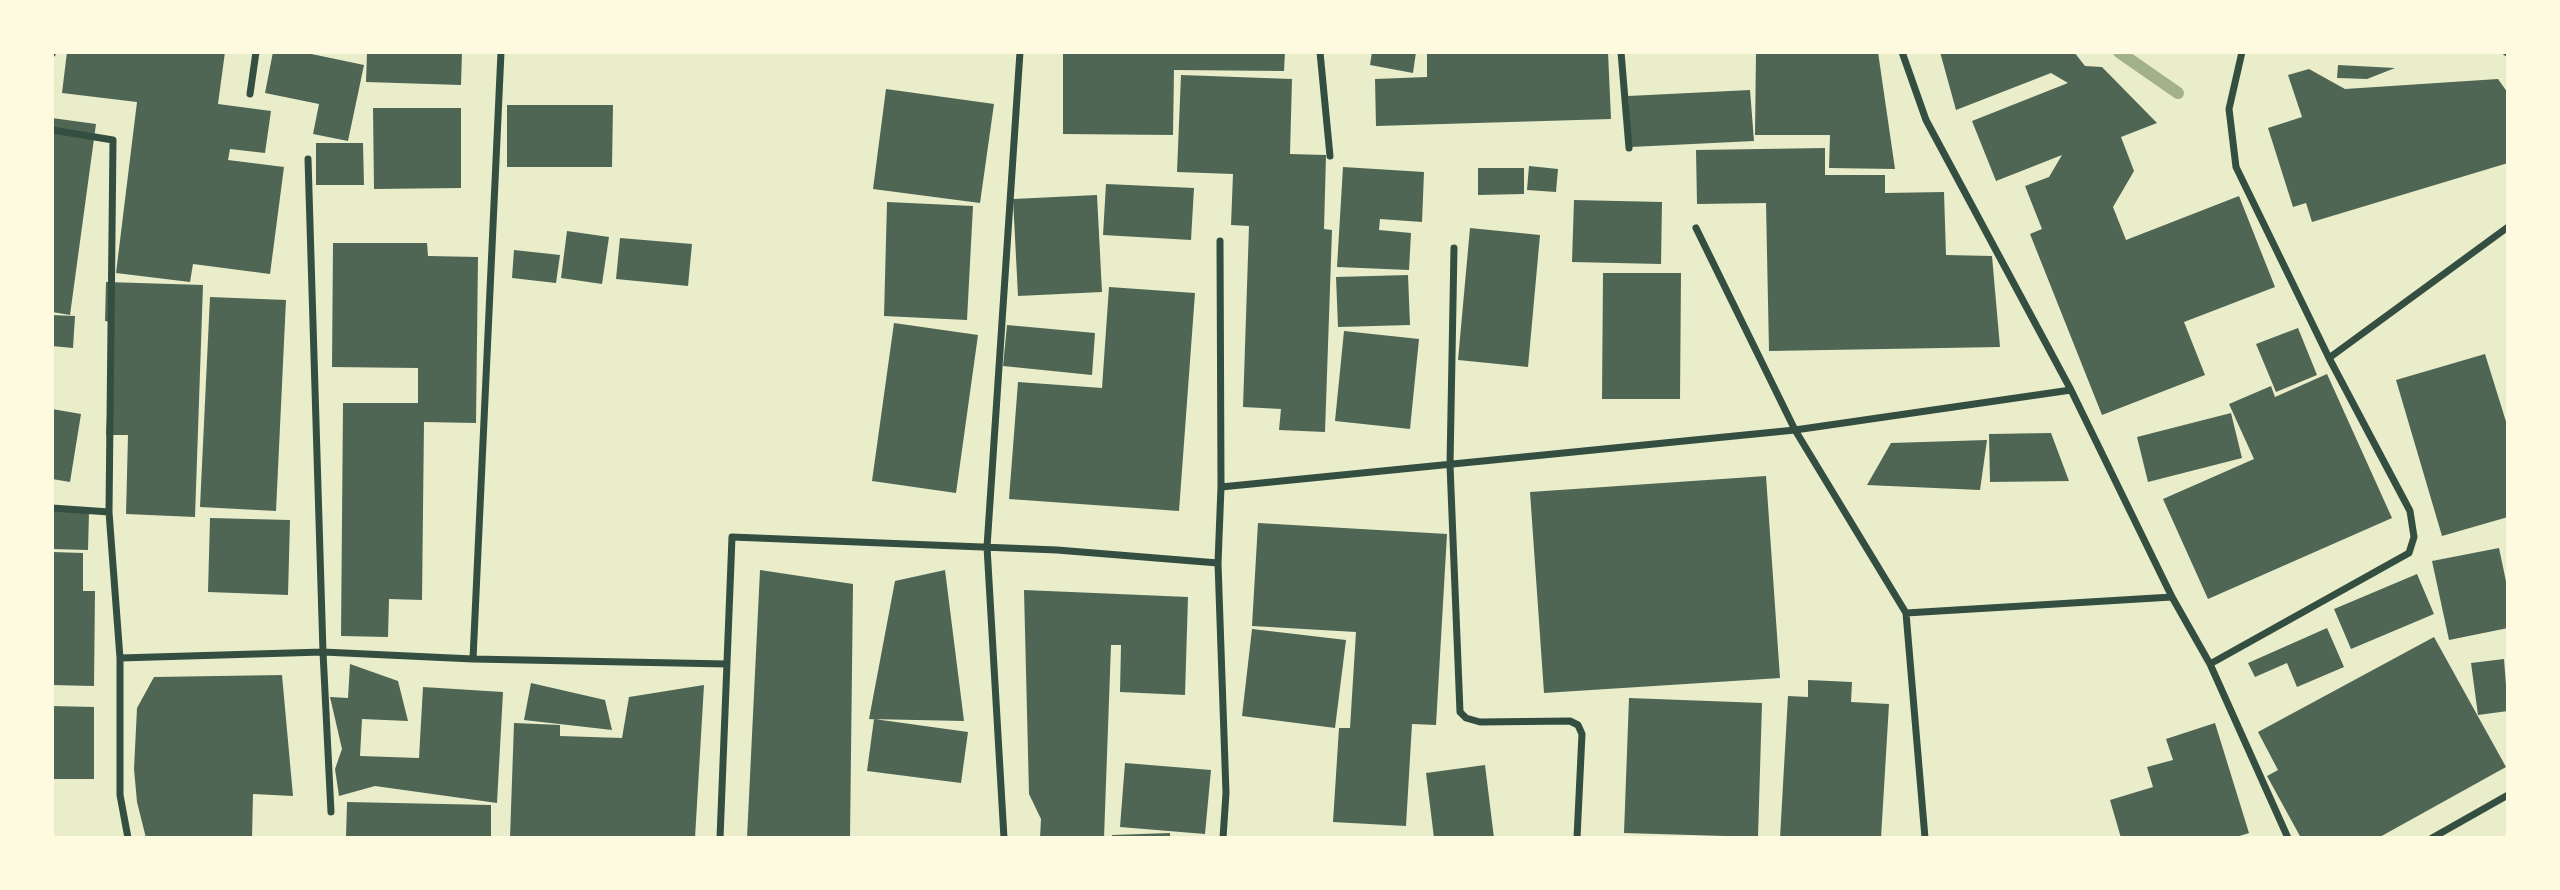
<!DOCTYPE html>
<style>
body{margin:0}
#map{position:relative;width:2560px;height:890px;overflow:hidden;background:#e9edc9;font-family:Helvetica,sans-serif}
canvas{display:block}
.frame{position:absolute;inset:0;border:54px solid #fefae0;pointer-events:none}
</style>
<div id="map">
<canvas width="2560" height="890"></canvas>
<div class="frame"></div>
</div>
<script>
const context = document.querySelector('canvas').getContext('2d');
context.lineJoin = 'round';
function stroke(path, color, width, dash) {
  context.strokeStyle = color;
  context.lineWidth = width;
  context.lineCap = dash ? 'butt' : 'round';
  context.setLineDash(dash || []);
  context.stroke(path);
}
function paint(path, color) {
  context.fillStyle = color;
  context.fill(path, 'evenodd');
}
stroke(new Path2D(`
 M2119,52L2178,93`), '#a3b18a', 12);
paint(new Path2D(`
 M67,52H225L218,104L271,111L265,153L230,149L228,160L284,167L270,274L193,264L190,282L116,273L137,102L62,93Z
 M273,52H302L364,65L348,141L313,134L319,104L265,93Z
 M367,52H462L461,85L366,82Z
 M1063,52H1285L1284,71L1174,70L1173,135L1063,134Z
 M1372,52H1416L1413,73L1370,65Z
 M1427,52H1608L1611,119L1376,126L1375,79L1427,77Z
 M1756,52H1878L1895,169L1829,168L1830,135H1755Z
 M1940,52H2074L2085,66L2102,67L2157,123L2121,137L2134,171L2113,207L2126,240L2239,196L2275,287L2184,322L2205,375L2102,415L2030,234L2042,229L2025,186L2049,177L2062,155L1996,181L1972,121L2068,83L2051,73L1956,110Z
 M2338,65L2395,68L2367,79L2337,78Z
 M2309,69L2345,89L2498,79L2508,93V163L2312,222L2306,203L2293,207L2268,128L2302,117L2288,75Z
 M1181,75L1292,79L1290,154L1326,155L1324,229L1332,230L1325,432L1279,430L1281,409L1243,407L1249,226L1231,225L1233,174L1177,172Z
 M886,89L994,104L980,203L873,189Z
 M1750,90L1754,141L1631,147L1628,96Z
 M507,105H613L612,167H507Z
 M373,108H461V188L374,189Z
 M52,118L96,124L70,315L52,312Z
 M316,143H363L364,185H316Z
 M1825,148V175H1885V193L1944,192L1946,255L1992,256L2000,347L1769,351L1766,203L1697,204L1696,150Z
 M1529,166L1558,169L1556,192L1527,190Z
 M1343,167L1424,172L1422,222L1380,219L1379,230L1411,233L1409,270L1337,267Z
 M1478,168H1524V194L1478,195Z
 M1106,184L1194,188L1191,240L1103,235Z
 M1097,195L1102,292L1018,296L1013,199Z
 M1574,200L1662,202L1661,264L1572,262Z
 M887,202L973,206L967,320L884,316Z
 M1470,228L1540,235L1528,367L1458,360Z
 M567,231L609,237L602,284L561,278Z
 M620,238L692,244L688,286L616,279Z
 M333,243H427L428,256L478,257L476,423L424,422L422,600L389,599L388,637L341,636L343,403H418V368L332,367Z
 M514,250L560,255L556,283L512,278Z
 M1603,273H1681L1680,399H1602Z
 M1408,275L1410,325L1338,327L1336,277Z
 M106,282L203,285L195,517L126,514L128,435H106L113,322L105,321Z
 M1109,287L1195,293L1179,511L1009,499L1018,382L1102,388Z
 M210,297L286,300L276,511L200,507Z
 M52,315L75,316L73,348L52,346Z
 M894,323L978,335L956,493L872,481Z
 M1007,325L1095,333L1092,375L1003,366Z
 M2298,328L2317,375L2276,392L2256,344Z
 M1344,331L1419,339L1410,429L1335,421Z
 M2485,354L2508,428V517L2442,536L2396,380Z
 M2327,374L2392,518L2208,599L2163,499L2254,459L2229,404L2271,386L2275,397Z
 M52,409L81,414L70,482L52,479Z
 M2231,413L2242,458L2148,482L2137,437Z
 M2051,433L2069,481L1990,482L1989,434Z
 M1987,440L1980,490L1867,485L1891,443Z
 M1766,476L1780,678L1544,693L1530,492Z
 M52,511L89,512L88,550L52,549Z
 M210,518L290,520L288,595L208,592Z
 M1258,523L1447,534L1436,725L1412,724L1406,826L1333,822L1339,728H1350L1356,632L1252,626Z
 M2499,548L2508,591V628L2449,640L2432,561Z
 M52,552L83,553V591H95L94,686L52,685Z
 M760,570L853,584L850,838H747Z
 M945,570L964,721L869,719L895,581Z
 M2417,574L2434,614L2351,649L2334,609Z
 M1024,590L1188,597L1185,695L1120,692L1121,645H1111L1104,838H1040L1041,819L1029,794Z
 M2327,628L2344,667L2297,687L2287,663L2255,677L2248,663Z
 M1252,629L1346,640L1335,728L1242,716Z
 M2434,637L2506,767L2378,838H2301L2267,776L2278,770L2258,732Z
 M2504,659L2508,711L2478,715L2471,663Z
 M350,664L398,681L408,721L362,719L360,756L419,758L423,687L503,692L497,803L375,786L339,796L335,769L342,749L330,697L348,698Z
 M282,675L293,796L253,794L252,838H146L137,802L134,769L137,708L154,677Z
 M1808,680L1852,682L1851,702L1889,704L1881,838H1780L1788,696L1808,697Z
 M531,683L605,700L612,730L524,720Z
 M704,685L695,838H510L514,723L560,725V736L622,738L629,697Z
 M1629,698L1762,703L1758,837L1624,833Z
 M52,706L94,707V779H52Z
 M874,719L968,732L961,783L867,771Z
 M2215,723L2249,833L2233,838H2121L2110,800L2153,787L2147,767L2173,760L2166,739Z
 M1125,763L1211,770L1205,834L1120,827Z
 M1485,765L1494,838H1434L1426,773Z
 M347,802L491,805V838H346Z
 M1170,833V838H1112V835Z`), '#4f6655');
stroke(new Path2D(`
 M1320,52L1330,156
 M1621,52L1629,148
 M1902,52L1926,120L2071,390L2172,597L2210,664L2288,838
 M2506,52L2508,53
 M52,54L53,52
 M250,94L256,52
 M52,130L113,140L109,512
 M308,159L323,652L331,812
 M1696,228L1795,430L1906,613L2172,597
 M1220,241L1221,487
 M1454,248L1450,465L1460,712L1466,718L1480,722L1570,721L1578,725L1582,734L1577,838
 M2329,358L2508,227
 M52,508L109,512L120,658L323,652L473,659L727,664
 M1218,563L1226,793L1223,838
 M1906,613L1925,838
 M120,658V795L128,838
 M473,659L501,52
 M2210,664L2409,553L2414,537L2410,511L2329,358L2236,167L2229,109L2242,52
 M720,838L732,537L1057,550L1218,563L1221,487L1795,430L2071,390
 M1004,838L987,547L1020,52
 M2432,838L2508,795`), '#344e41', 7);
</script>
